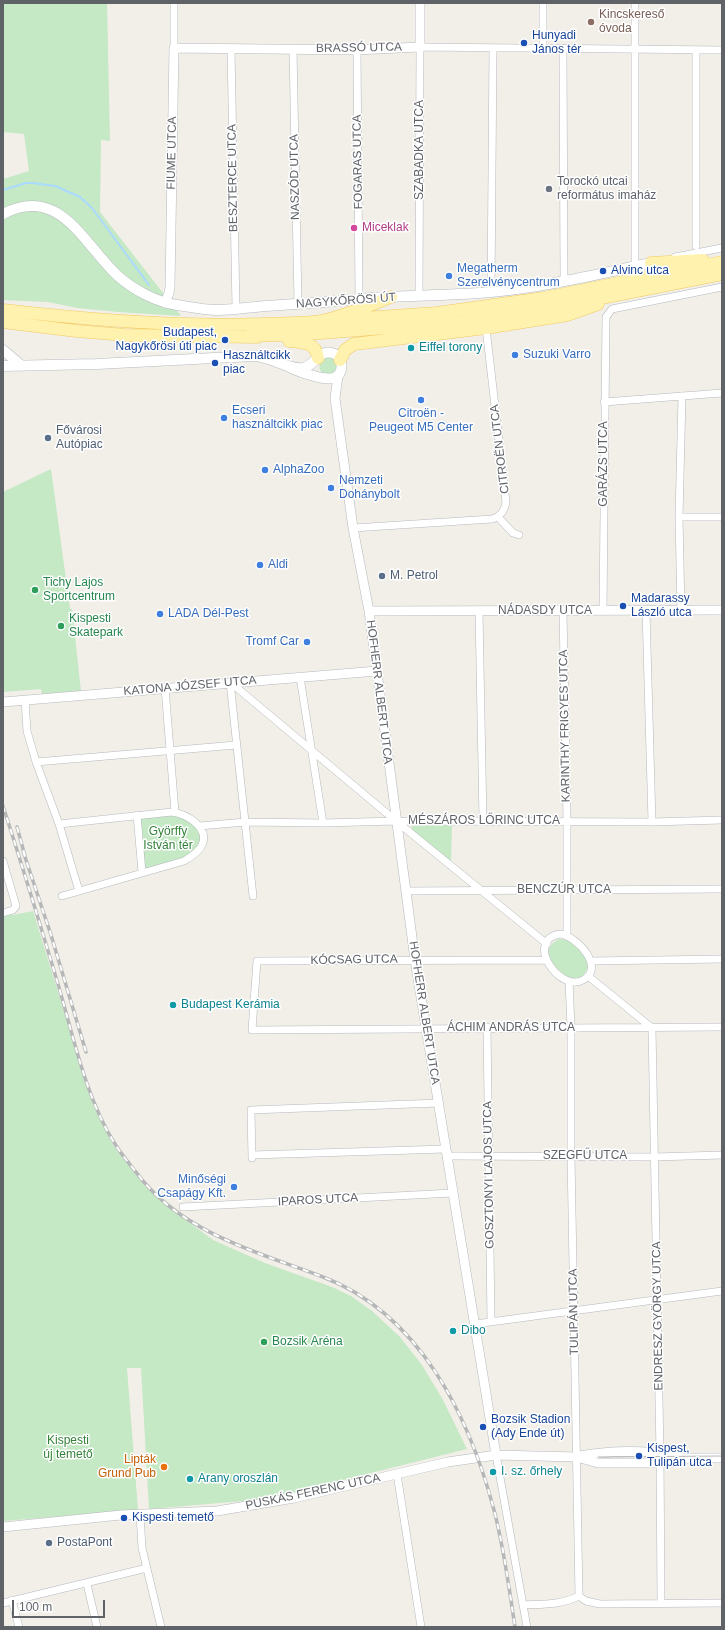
<!DOCTYPE html>
<meta charset="utf-8">
<style>
body{margin:0}
#map{position:relative;width:725px;height:1630px;overflow:hidden;background:#f1efe8;font-family:Arial,sans-serif}
canvas{display:block}
.frame{position:absolute;inset:0;border:4px solid #5f6368;pointer-events:none}
.scale{position:absolute;left:12px;top:1600px;width:93px;height:18px;box-sizing:border-box;border:2px solid #5f6368;border-top:0;padding-left:5px;font-size:12px;line-height:14px;white-space:nowrap;color:#5f6368;-webkit-text-stroke:3px #fff;paint-order:stroke}
</style>
<div id="map">
<canvas width="725" height="1630"></canvas>
<div class="frame"></div>
<div class="scale">100 m</div>
</div>
<script>
const context = document.querySelector('canvas').getContext('2d');
context.lineJoin = 'round';
function paint(path, color) {
  context.fillStyle = color;
  context.fill(path, 'evenodd');
}
function stroke(path, color, width, dash) {
  context.strokeStyle = color;
  context.lineWidth = width;
  context.lineCap = dash ? 'butt' : 'round';
  context.setLineDash(dash || []);
  context.stroke(path);
}
function drawText(font, color, halo, rows, align = 'center') {
  context.font = font + ' Arial,sans-serif';
  context.lineWidth = 3;
  context.setLineDash([]);
  context.textBaseline = 'middle';
  context.strokeStyle = halo;
  context.fillStyle = color;
  for (const [text, x, y, turn = 0] of rows) {
    context.save();
    context.translate(x, y);
    context.rotate((+turn || 0) * Math.PI / 180);
    context.textAlign = isNaN(turn) ? turn : align;
    if (halo) context.strokeText(text, 0, 0);
    context.fillText(text, 0, 0);
    context.restore();
  }
}
paint(new Path2D(`
 M3,3H107L110,141L101,140L100,212L181,316L118,312L77,308L48,302L3,300V179L29,171L24,134L3,132Z
 M332,356L338,366L333,374H324C317,369 319,364 323,358Z
 M51,469L70,609H72L81,691L42,694L41,689L3,692V492Z
 M160,813L188,817L204,837L192,856L142,872L137,815Z
 M452,825L451,861L412,830V826Z
 M8,911L13,915L33,911L93,1105L113,1145L144,1185L163,1203L213,1240L265,1263L332,1287L351,1296L372,1311L400,1337L422,1365L443,1400L467,1449L267,1499L149,1509L141,1368H127L138,1510L3,1521V912Z
 M559,939L570,940L587,957L588,968L582,977C579,977 575,979 573,978C567,978 562,973 559,970C548,959 542,948 559,939Z`), '#c5e8c5');
stroke(new Path2D(`
 M3,190L26,183H33L55,186L80,197L92,208L149,285`), '#aadaff', 2);
const minor = new Path2D(`
 M543,3V48
 M635,3V266
 M174,48V3
 M231,49L236,308
 M293,49L298,304
 M563,49L564,280
 M357,50L359,299
 M696,50V246
 M675,257L722,248
 M491,292L493,48
 M419,296L420,47L722,50
 M604,402L722,393
 M498,517L513,533L519,535
 M679,517H722
 M353,528L492,519C500,517 505,510 506,502L486,328
 M563,611L567,821V936
 M603,611L606,317L612,309L722,287
 M646,611L652,822
 M681,611L679,517L682,396
 M479,612L483,821
 M300,677L323,823
 M230,682L396,821L547,944
 M230,682L253,896
 M165,688L175,812
 M25,700L27,731L36,762L59,824L79,891
 M36,762L236,745
 M137,815L142,872
 M59,824L172,812C186,814 210,827 202,845C199,852 191,857 184,861L62,896
 M199,826L246,822L323,823L396,821L652,822L722,820
 M3,861L16,906L13,910L3,913
 M406,891L722,889
 M560,934C577,936 606,968 583,980C559,993 524,940 560,934Z
 M546,960L257,961L252,1030L722,1027
 M591,961L722,959
 M588,976L652,1028L660,1453L661,1603
 M569,981L571,1027V1156L579,1596
 M487,1027L491,1322
 M252,1155L446,1149
 M447,1156L655,1157L722,1155
 M252,1158L251,1110L439,1103
 M183,1207L453,1193
 M475,1324L722,1291
 M496,1455L527,1627
 M397,1474L421,1627
 M140,1514L142,1548L161,1627
 M87,1584L97,1627
 M579,1596L586,1601L600,1604L722,1603
 M12,1600L19,1627
 M3,1603L147,1568
 M523,1605C543,1604 561,1605 579,1596`);
const tertiary = new Path2D(`
 M165,303L169,293L170,287L174,48L357,50L420,47V3
 M338,376L335,398L353,528L369,611L415,960L496,1455
 M369,611L722,610
 M3,702L377,671
 M580,1456C613,1450 648,1450 681,1457
 M3,1527L121,1515L217,1511L294,1498L448,1462L496,1455L577,1457L598,1463H659L690,1458H722`);
const secondary = new Path2D(`
 M3,214C60,184 84,245 118,276C134,290 156,302 177,305C190,307 204,310 218,310C234,310 250,307 266,306C297,304 328,302 359,299C403,295 447,296 491,292C545,287 598,274 651,263
 M3,350L22,366
 M3,366L97,364L253,356C270,356 288,370 303,368C315,366 319,349 332,353C344,356 345,375 333,378C323,381 294,370 286,365`);
const primary = new Path2D(`
 M651,263L703,260
 M3,310C89,320 175,327 261,324C278,323 306,324 322,321C346,315 369,306 391,297
 M320,321L437,313L544,298L722,262
 M3,322L77,331L125,335L257,337
 M249,336L308,334L461,322L556,307L722,274
 M289,341C302,342 316,342 318,358
 M340,360L345,350L354,344L486,328L567,315L598,304`);
stroke(minor, '#b5b8bc', 8);
stroke(tertiary, '#b5b8bc', 10);
stroke(secondary, '#b6babf', 11);
stroke(primary, '#f2c960', 13);
stroke(minor, '#fff', 7);
stroke(tertiary, '#fff', 9);
stroke(secondary, '#fff', 10);
stroke(primary, '#fff2af', 12);
stroke(new Path2D(`
 M598,1457L722,1456`), '#b6b7b8', 1);
const rail = new Path2D(`
 M3,806C22,865 40,924 58,984C73,1035 86,1099 115,1144C123,1157 134,1169 143,1181C189,1235 260,1253 323,1277C420,1314 469,1416 494,1510C504,1548 509,1588 515,1627
 M17,827L25,856
 M23,851L51,935L86,1052`);
stroke(rail, '#b6b7b8', 3.5);
stroke(rail, '#fff', 2, [6]);
for (const [x, y, r, color] of [
 [591,22,4,"#8d6e63"],
 [524,43,4,"#1a4fb4"],
 [549,189,4,"#6b7280"],
 [354,228,4,"#d1479c"],
 [603,271,4,"#1a4fb4"],
 [449,276,4,"#3f7fe0"],
 [225,340,4,"#1a4fb4"],
 [411,348,4,"#0f9aa8"],
 [515,355,4,"#3f7fe0"],
 [215,363,4,"#1a4fb4"],
 [421,400,4,"#3f7fe0"],
 [224,418,4,"#3f7fe0"],
 [48,438,4,"#5c6f8a"],
 [265,470,4,"#3f7fe0"],
 [331,488,4,"#3f7fe0"],
 [260,565,4,"#3f7fe0"],
 [382,576,4,"#5c6f8a"],
 [35,590,4,"#2e9e5b"],
 [623,606,4,"#1a4fb4"],
 [160,614,4,"#3f7fe0"],
 [61,626,4,"#2e9e5b"],
 [307,642,4,"#3f7fe0"],
 [173,1005,4,"#0f9aa8"],
 [234,1187,4,"#3f7fe0"],
 [453,1331,4,"#0f9aa8"],
 [264,1342,4,"#2e9e5b"],
 [483,1427,4,"#1a4fb4"],
 [639,1456,4,"#1a4fb4"],
 [164,1467,4,"#e8710a"],
 [493,1472,4,"#0f9aa8"],
 [190,1479,4,"#0f9aa8"],
 [124,1518,4,"#1a4fb4"],
 [49,1543,4,"#5c6f8a"]
]) {
  const dot = new Path2D();
  dot.arc(x, y, r, 0, 2 * Math.PI);
  context.fillStyle = color;
  context.fill(dot);
  stroke(dot, '#fff', 1.5);
}
drawText('12px', '#785e54', '#fff', [
 ["Kincskereső",599,15],
 ["óvoda",599,29]
], 'left');
drawText('12px', '#164399', '#fff', [
 ["Hunyadi",532,36],
 ["János tér",532,50],
 ["Alvinc utca",611,271],
 ["Budapest,",217,333,"right"],
 ["Nagykőrösi úti piac",217,347,"right"],
 ["Használtcikk",223,356],
 ["piac",223,370],
 ["Madarassy",631,599],
 ["László utca",631,613],
 ["Bozsik Stadion",491,1420],
 ["(Ady Ende út)",491,1434],
 ["Kispest,",647,1449],
 ["Tulipán utca",647,1463],
 ["Kispesti temető",132,1518]
], 'left');
drawText('12px', '#5f6368', '#fff', [
 ["BRASSÓ UTCA",359,48,-1],
 ["SZABADKA UTCA",420,150,-90],
 ["FIUME UTCA",172,153,-89],
 ["FOGARAS UTCA",358,162,-91],
 ["NASZÓD UTCA",295,177,-91],
 ["BESZTERCE UTCA",233,178,-91],
 ["NAGYKŐRÖSI ÚT",346,301,-4],
 ["CITROËN UTCA",500,449,-97],
 ["GARÁZS UTCA",604,464,-90],
 ["NÁDASDY UTCA",545,611],
 ["KATONA JÓZSEF UTCA",190,686,-5],
 ["HOFHERR ALBERT UTCA",379,692,83],
 ["KARINTHY FRIGYES UTCA",565,726,-91],
 ["MÉSZÁROS LŐRINC UTCA",484,821],
 ["BENCZÚR UTCA",564,890],
 ["KÓCSAG UTCA",354,960,-1],
 ["HOFHERR ALBERT UTCA",424,1013,81],
 ["ÁCHIM ANDRÁS UTCA",511,1028],
 ["SZEGFŰ UTCA",585,1156],
 ["GOSZTONYI LAJOS UTCA",489,1175,-91],
 ["IPAROS UTCA",318,1200,-3],
 ["TULIPÁN UTCA",574,1312,-91],
 ["ENDRESZ GYÖRGY UTCA",658,1316,-91],
 ["PUSKÁS FERENC UTCA",313,1492,-12]
]);
drawText('12px', '#5b616d', '#fff', [
 ["Torockó utcai",557,182],
 ["református imaház",557,196]
], 'left');
drawText('12px', '#b23c85', '#fff', [
 ["Miceklak",362,228]
], 'left');
drawText('12px', '#366cbe', '#fff', [
 ["Megatherm",457,269],
 ["Szerelvénycentrum",457,283],
 ["Suzuki Varro",523,355],
 ["Ecseri",232,411],
 ["használtcikk piac",232,425],
 ["Citroën -",421,414,"center"],
 ["Peugeot M5 Center",421,428,"center"],
 ["AlphaZoo",273,470],
 ["Nemzeti",339,481],
 ["Dohánybolt",339,495],
 ["Aldi",268,565],
 ["LADA Dél-Pest",168,614],
 ["Tromf Car",299,642,"right"],
 ["Minőségi",226,1180,"right"],
 ["Csapágy Kft.",226,1194,"right"]
], 'left');
drawText('12px', '#0d838f', '#fff', [
 ["Eiffel torony",419,348],
 ["Budapest Kerámia",181,1005],
 ["Dibo",461,1331],
 ["I. sz. őrhely",501,1472],
 ["Arany oroszlán",198,1479]
], 'left');
drawText('12px', '#4e5e75', '#fff', [
 ["Fővárosi",56,431],
 ["Autópiac",56,445],
 ["M. Petrol",390,576],
 ["PostaPont",57,1543]
], 'left');
drawText('12px', '#27864d', '#fff', [
 ["Tichy Lajos",43,583],
 ["Sportcentrum",43,597],
 ["Kispesti",69,619],
 ["Skatepark",69,633],
 ["Bozsik Aréna",272,1342]
], 'left');
drawText('12px', '#348238', '#fff', [
 ["Györffy",168,832],
 ["István tér",168,846],
 ["Kispesti",68,1441],
 ["új temető",68,1455]
]);
drawText('12px', '#c56008', '#fff', [
 ["Lipták",156,1460],
 ["Grund Pub",156,1474]
], 'right');
</script>
